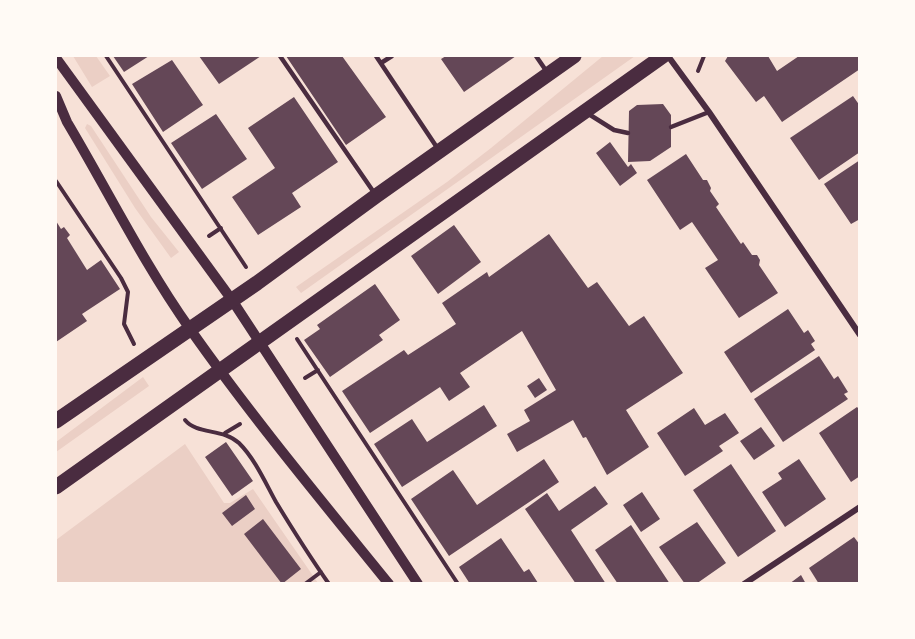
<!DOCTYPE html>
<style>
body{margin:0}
#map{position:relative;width:915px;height:639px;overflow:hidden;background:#f7e1d7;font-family:"Noto Serif",serif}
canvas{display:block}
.frame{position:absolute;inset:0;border:57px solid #fffaf5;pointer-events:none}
</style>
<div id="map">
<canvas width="915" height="639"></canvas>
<div class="frame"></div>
</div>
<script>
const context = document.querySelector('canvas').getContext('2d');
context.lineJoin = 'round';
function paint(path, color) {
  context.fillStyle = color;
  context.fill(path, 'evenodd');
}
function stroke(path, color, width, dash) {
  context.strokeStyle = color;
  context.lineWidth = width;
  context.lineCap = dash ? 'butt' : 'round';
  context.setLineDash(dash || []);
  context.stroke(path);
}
paint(new Path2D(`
 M73,56H96L110,76L92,87Z
 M603,56H635L301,293L296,287L447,182L491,148Z
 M87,124L91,126L151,217L179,252L171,258L135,208L85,128Z
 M143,377L149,386L56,452V442Z
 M185,444L224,503H230L253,489L318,583H56V540Z`), '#ebcfc5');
paint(new Path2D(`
 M113,56H149L124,72Z
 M199,56H261L219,84Z
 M286,56H342L386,117L346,145Z
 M446,56H516L464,92L441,59Z
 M728,56H768L777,71L799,56H860V69L782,122L764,96L756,102L725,61Z
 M172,60L203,105L163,132L132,84Z
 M853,96L860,106V152L819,180L790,138Z
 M294,97L338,162L292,193L301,207L258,235L232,197L275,168L248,128Z
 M663,104L671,115V147L650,161L628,162L629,111L637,105Z
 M216,114L247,159L202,189L171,143Z
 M610,142L628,167L631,164L637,173L620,186L596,153Z
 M686,154L703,180H707L711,188L710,191L719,204L716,207L741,244L743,242L752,255H757L760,260L759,265L778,293L739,318L705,268L718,260L692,222L680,230L647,180Z
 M860,160V219L851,224L824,184Z
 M56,221L61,229L64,227L70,235L67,238L87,270L101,260L120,289L82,314L87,321L56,342Z
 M454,225L481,262L438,294L411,256Z
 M549,234L588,288L597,282L629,326L644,316L683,373L626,410L649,447L607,475L586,437L583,438L573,420L517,452L507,434L530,421L524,410L556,390L522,331L460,373L470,387L449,401L440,387L370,433L342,391L404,350L408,355L456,324L442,303L487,272L489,277Z
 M375,284L400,320L379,335L383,340L330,377L304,340L320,329L317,325Z
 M788,309L804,333L808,330L815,341L811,344L815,350L751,393L724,352Z
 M819,356L834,379L838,376L848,392L844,394L848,399L783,442L754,399Z
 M539,378L547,390L535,398L527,386Z
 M484,405L497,426L402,487L374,444L412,419L427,442Z
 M857,407L860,410V476L851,482L819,433Z
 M694,408L705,425L725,413L739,433L719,446L723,451L685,476L657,433Z
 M761,427L775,446L754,460L740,441Z
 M226,442L253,481L232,496L205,457Z
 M544,459L559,482L449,556L411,499L453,470L477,505Z
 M799,459L826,499L785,527L762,492L782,479L778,473Z
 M731,464L776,531L738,557L693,490Z
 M595,486L608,504L571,530L606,584H576L525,509L547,493L559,511Z
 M642,492L660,519L641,532L623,505Z
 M246,495L255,509L232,526L222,513Z
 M263,519L301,569L282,584L244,534Z
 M697,522L726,563L696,584H685L659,547Z
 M631,525L670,584H618L595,550Z
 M854,537L860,545V584H819L809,568Z
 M501,538L524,572L529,569L538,583L470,584L459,567Z
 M801,575L806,584H789Z`), '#644757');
stroke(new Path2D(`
 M106,56L246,267
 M698,71L704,56
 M56,181L121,278L128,292L124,324L134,344
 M209,236L221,228
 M297,339L458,584
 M305,378L318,370
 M185,420C197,435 223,428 239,443C255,459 265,482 276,502C293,530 310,557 329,584
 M225,433L240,424
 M305,584L321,572`), '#4a2c40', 4);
stroke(new Path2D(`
 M280,56L375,194
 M376,56L438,149
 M536,56L547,72
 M381,63L392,56
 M587,113L614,130L628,133
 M671,127L709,112`), '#4a2c40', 4.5);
stroke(new Path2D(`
 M668,56L709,112L860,335
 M744,584L860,507`), '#4a2c40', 6);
stroke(new Path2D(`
 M56,58L232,300L418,584
 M56,96L67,122C108,191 144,264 190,329C252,417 321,500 389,584`), '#4a2c40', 10);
stroke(new Path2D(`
 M56,421L257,283L376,196L574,56
 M56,487L663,56`), '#4a2c40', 15);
</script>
